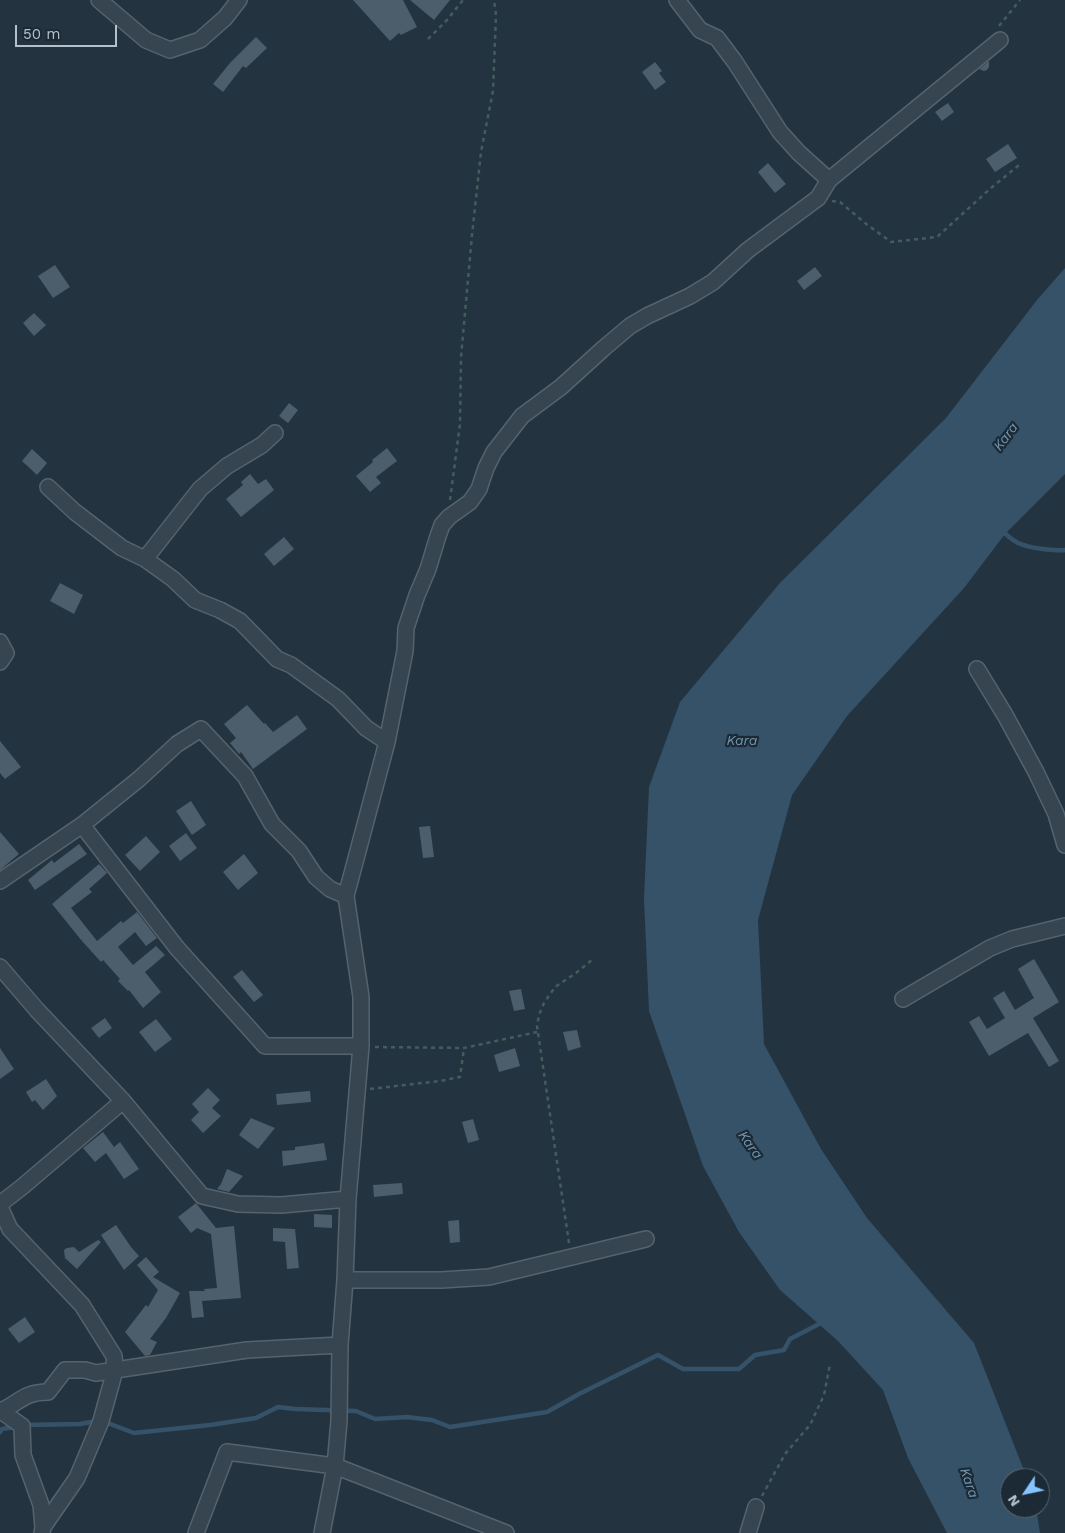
<!DOCTYPE html>
<style>
body{margin:0}
#map{position:relative;width:1065px;height:1533px;overflow:hidden;background:#233440;font-family:"Work Sans",sans-serif}
canvas{display:block}
.north{position:absolute;left:1000px;top:1468px;width:50px;height:50px;box-sizing:border-box;background:#1c2a35;border:1px solid #596671;border-radius:50%;rotate:236deg;font-size:14px;font-weight:700;line-height:20px;text-align:center;color:#b4c0cb}
.north::after{content:'';display:block;margin:auto;width:18px;height:22px;background:#85c4ff;clip-path:polygon(50% 0,100% 100%,50% 72%,0 100%)}
.scale{position:absolute;left:15px;top:25px;width:102px;height:22px;box-sizing:border-box;border:2px solid #b4c0cb;border-top:0;padding-left:6px;font-size:15px;line-height:18px;white-space:nowrap;color:#b4c0cb;-webkit-text-stroke:4px #1c2a35;paint-order:stroke}
</style>
<div id="map">
<canvas width="1065" height="1533"></canvas>
<div class="north">N</div>
<div class="scale">50 m</div>
</div>
<script>
const context = document.querySelector('canvas').getContext('2d');
context.lineJoin = 'round';
function paint(path, color) {
  context.fillStyle = color;
  context.fill(path, 'evenodd');
}
function stroke(path, color, width, dash) {
  context.strokeStyle = color;
  context.lineWidth = width;
  context.lineCap = dash ? 'butt' : 'round';
  context.setLineDash(dash || []);
  context.stroke(path);
}
function drawText(font, color, halo, rows, align = 'center') {
  context.font = font + ' "Work Sans",sans-serif';
  context.lineWidth = 4.5;
  context.setLineDash([]);
  context.textBaseline = 'middle';
  context.strokeStyle = halo;
  context.fillStyle = color;
  for (const [text, x, y, turn = 0] of rows) {
    context.save();
    context.translate(x, y);
    context.rotate((+turn || 0) * Math.PI / 180);
    context.textAlign = isNaN(turn) ? turn : align;
    if (halo) context.strokeText(text, 0, 0);
    context.fillText(text, 0, 0);
    context.restore();
  }
}
paint(new Path2D(`
 M1065,268V474L1005,534L964,588L847,716L792,795L758,920L764,1044L821,1149L867,1218L974,1343L1027,1478H1010V1508H1036L1040,1533H947L908,1458L883,1390L838,1341L780,1290L739,1232L703,1166L649,1011L644,899L649,787L680,702L780,583L946,418L1037,300Z`), '#355268');
stroke(new Path2D(`
 M1002,531C1007,535 1012,540 1018,543C1028,548 1054,551 1065,550
 M105,1422L134,1433L210,1425L256,1418L278,1407L295,1409L356,1411L375,1419L407,1417L432,1420L450,1427L547,1412L581,1393L658,1355L683,1369H739L755,1355L784,1350L790,1339L823,1322
 M25,1425L80,1424L97,1421
 M0,1432L2,1429L15,1427`), '#355268', 4.5);
paint(new Path2D(`
 M353,0H403L417,27L401,35L399,33L390,41Z
 M410,0H450L434,20Z
 M256,37L267,48L246,68L243,66L223,92L213,84L230,63Z
 M989,61V67L987,70L984,71L979,69Z
 M655,62L662,71L659,73L666,82L655,90L642,72Z
 M948,103L954,112L942,121L935,112Z
 M1008,144L1017,158L995,172L986,159Z
 M768,163L786,184L775,193L758,172Z
 M55,265L70,287L53,298L38,276Z
 M815,267L822,276L804,290L797,281Z
 M34,313L46,325L34,336L23,323Z
 M289,403L298,410L288,423L279,416Z
 M387,448L397,461L376,477L381,483L370,492L356,476L373,462L372,460Z
 M32,449L47,463L37,475L22,461Z
 M250,474L258,484L266,479L274,490L241,517L226,499L243,485L241,482Z
 M284,537L294,549L274,566L264,554Z
 M60,583L83,595L74,614L50,601Z
 M247,705L264,724L265,723L273,732L297,715L307,729L253,769L241,752L239,754L230,743L236,738L224,724Z
 M0,741L21,767L5,779L0,773Z
 M191,801L206,825L192,835L176,811Z
 M430,826L434,857L423,858L419,827Z
 M0,832L19,854L0,870Z
 M186,833L197,848L180,861L169,846Z
 M146,836L160,852L140,871L125,855Z
 M79,844L87,854L35,890L28,880L52,860L54,863Z
 M244,854L258,873L238,890L223,872Z
 M99,864L107,873L89,889L92,892L71,908L97,941L121,921L123,923L137,912L157,938L146,946L135,932L118,947L133,965L156,946L165,955L145,972L161,992L143,1008L129,990L128,991L118,981L120,979L103,960L101,962L82,941L52,904Z
 M1034,959L1059,1002L1033,1018L1059,1061L1049,1067L1028,1033L989,1056L969,1022L979,1016L987,1029L1005,1018L993,998L1004,991L1015,1010L1034,998L1018,969Z
 M242,970L263,995L254,1002L233,977Z
 M521,989L525,1009L514,1011L509,991Z
 M105,1018L112,1028L99,1038L91,1028Z
 M156,1019L172,1039L155,1052L139,1032Z
 M577,1030L581,1047L568,1051L563,1032Z
 M0,1048L14,1069L0,1079Z
 M515,1048L520,1066L499,1072L494,1055Z
 M46,1079L57,1096L43,1110L35,1100L32,1102L26,1092Z
 M208,1088L220,1100L212,1108L221,1116L203,1133L191,1120L199,1112L192,1104Z
 M310,1091L311,1102L277,1105L276,1094Z
 M251,1118L275,1128L258,1149L239,1135Z
 M473,1119L479,1140L468,1143L462,1122Z
 M103,1132L114,1147L120,1142L139,1169L124,1179L106,1153L95,1162L83,1148Z
 M324,1143L327,1160L283,1166L282,1151L295,1150V1147Z
 M227,1169L243,1176L229,1192L217,1189L221,1184Z
 M402,1183L403,1194L374,1197L373,1185Z
 M196,1203L216,1228L234,1226L241,1298L202,1301L204,1317L192,1318L189,1291H205L204,1289L217,1288L211,1234L197,1228L191,1233L178,1217Z
 M314,1214L332,1215V1228L314,1227Z
 M459,1220L460,1242L450,1243L448,1221Z
 M116,1225L131,1247L139,1256L124,1270L101,1235Z
 M273,1228L295,1229L299,1268L287,1269L285,1242L273,1241Z
 M98,1240L101,1242L77,1269L65,1258L64,1250L67,1248L74,1247L79,1252Z
 M146,1257L159,1272L153,1277L180,1293L166,1318L150,1339L157,1342L150,1355L145,1356L125,1332L146,1305L148,1307L158,1290L137,1265Z
 M25,1317L35,1332L19,1343L8,1329Z`), '#4c5d6c');
const minor = new Path2D(`
 M99,0L146,40L170,50L200,40L225,18L239,0
 M677,0L700,30L717,38L735,62L780,132L799,153L829,180
 M48,487L75,512L122,548L145,559L173,579L195,600L220,610L240,621L277,659L291,665L338,699L366,728L387,742
 M145,559L200,489L227,466L262,445L275,433
 M0,642L6,653L0,662
 M977,669L1005,715L1036,772L1056,814L1065,845
 M82,825L177,948L265,1046H361
 M0,881L82,825L139,779L177,744L201,729L245,776L272,824L299,851L316,877L330,889L346,896
 M0,967L37,1010L123,1101L202,1196L238,1204L281,1205L348,1199
 M903,999L990,948L1012,939L1065,926
 M0,1204L22,1187L123,1101
 M0,1207L10,1229L82,1305L114,1356L115,1370L101,1421L77,1478L43,1527L42,1533
 M345,1280H441L489,1277L646,1239
 M0,1410L1,1411C20,1402 24,1392 48,1392L65,1370H85L96,1373L247,1350L340,1345
 M1,1411L22,1426L23,1455L41,1505L43,1527
 M196,1533L227,1452L335,1466L506,1533
 M322,1533L335,1466L339,1421L340,1345L345,1280L348,1199L361,1046V997L346,896L387,742L405,651L406,628L417,595L428,569L438,536L442,525L449,517L470,502L479,489L486,468L494,452L522,416L561,387L604,348L630,326L647,316L690,296L713,282L748,250L818,198L829,180L1000,40
 M748,1533L756,1507`);
stroke(minor, '#55636e', 18);
stroke(new Path2D(`
 M999,26L1020,0
 M428,39L447,20L463,0
 M832,201L840,202L865,223L891,242L937,237L991,188L1019,165
 M450,500L460,424L461,357L472,235L481,152L493,91L496,15L494,0
 M375,1047L464,1048L537,1032
 M370,1089L440,1081L460,1077L464,1048
 M569,1243L537,1026L539,1015L544,1003L555,987L576,973L593,959
 M762,1496L785,1454L810,1425L824,1395L830,1364`), '#435d5d', 2.5, [4, 4]);
stroke(minor, '#374550', 15);
drawText('italic 14px', '#7195b0', '#1c2a35', [
 ["Kara",1006,437,-53],
 ["Kara",742,741],
 ["Kara",750,1145,54],
 ["Kara",969,1483,71]
]);
</script>
